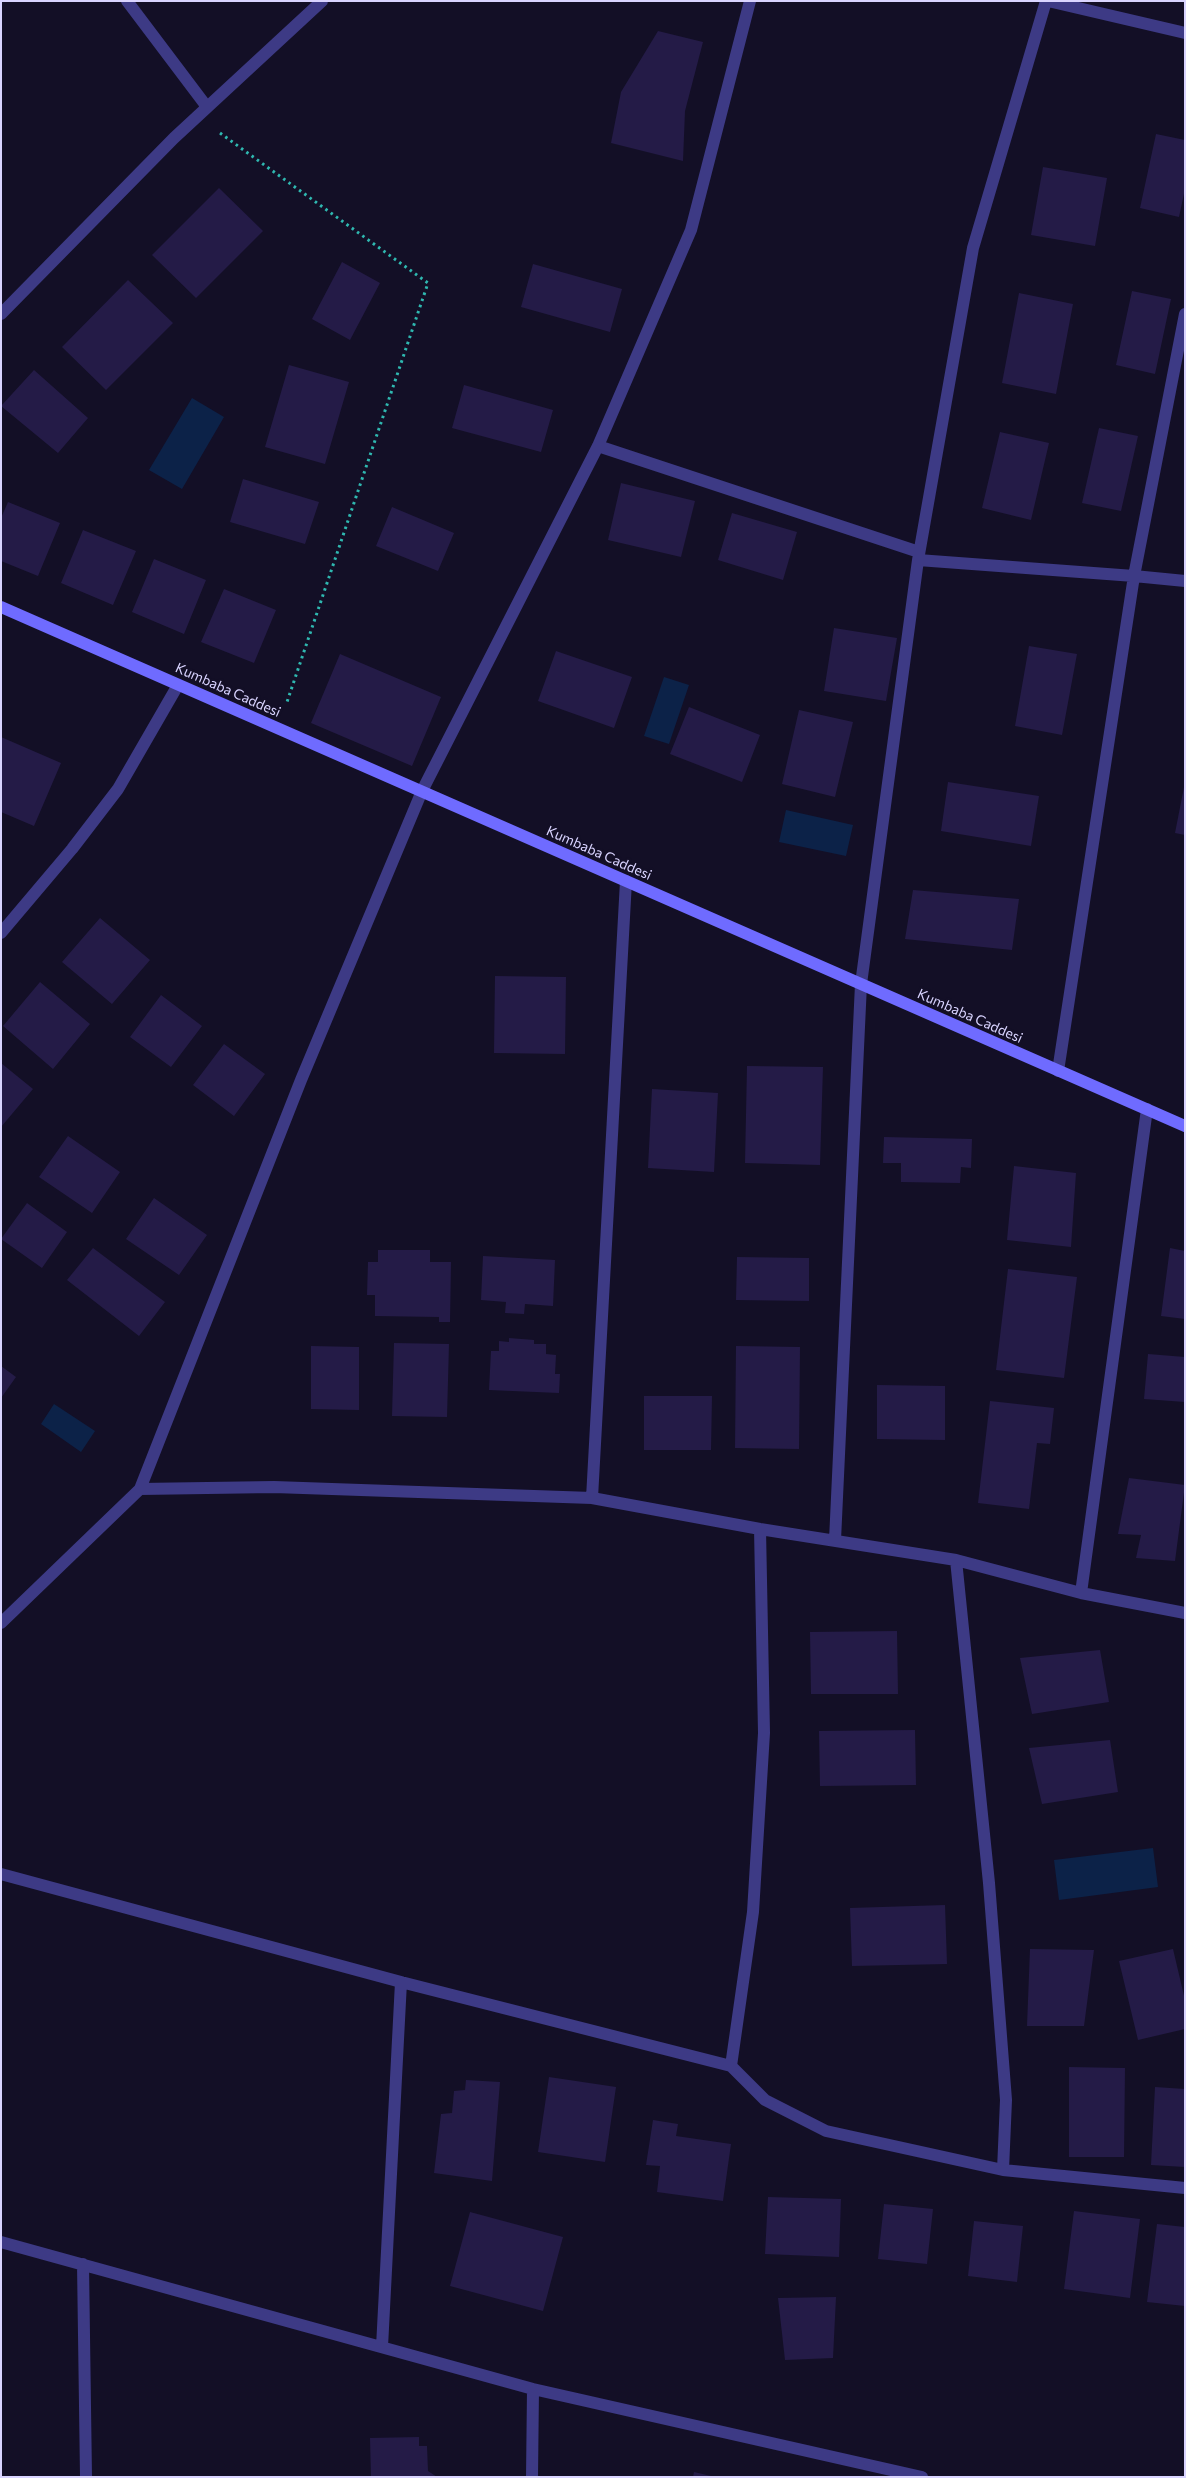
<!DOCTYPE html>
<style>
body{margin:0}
#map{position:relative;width:1186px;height:2478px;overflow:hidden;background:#130f26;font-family:Commissioner,sans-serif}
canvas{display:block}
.frame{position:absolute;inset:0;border:2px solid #d9d4ff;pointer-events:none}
</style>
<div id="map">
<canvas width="1186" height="2478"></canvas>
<div class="frame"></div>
</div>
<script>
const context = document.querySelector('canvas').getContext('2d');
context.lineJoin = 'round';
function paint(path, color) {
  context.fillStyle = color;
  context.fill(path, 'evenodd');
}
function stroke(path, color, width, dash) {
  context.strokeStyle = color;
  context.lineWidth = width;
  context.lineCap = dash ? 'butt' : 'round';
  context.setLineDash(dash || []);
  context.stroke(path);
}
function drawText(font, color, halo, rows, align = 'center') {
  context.font = font + ' Commissioner,sans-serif';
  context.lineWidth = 5;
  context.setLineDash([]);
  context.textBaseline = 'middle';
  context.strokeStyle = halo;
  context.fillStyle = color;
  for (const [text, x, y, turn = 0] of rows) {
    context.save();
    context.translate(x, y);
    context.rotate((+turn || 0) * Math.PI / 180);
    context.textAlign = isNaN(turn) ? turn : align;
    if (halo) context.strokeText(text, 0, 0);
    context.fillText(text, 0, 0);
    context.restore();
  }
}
paint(new Path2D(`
 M192,398L224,417L182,489L149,470Z
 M664,677L689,685L669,744L644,736Z
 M786,810L853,825L846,856L779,842Z
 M54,1404L95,1431L81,1452L41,1424Z
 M1153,1848L1158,1887L1059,1900L1054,1860Z`), '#0c2248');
paint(new Path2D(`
 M658,31L703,42L685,111L683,161L611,143L621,92Z
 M1156,134L1185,140V189L1179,217L1140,208Z
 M1043,167L1107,178L1095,246L1031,235Z
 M219,188L263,231L196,298L152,255Z
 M342,262L380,283L350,340L312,319Z
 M533,264L622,289L610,332L521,307Z
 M128,280L173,323L106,390L62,347Z
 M1132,291L1171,299L1155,374L1116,365Z
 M1019,293L1073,304L1056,394L1002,383Z
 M289,365L349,382L325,464L265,447Z
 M34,370L88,418L58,453L1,406Z
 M464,385L553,410L541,452L452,428Z
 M1099,428L1138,436L1121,511L1082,503Z
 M1000,432L1049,443L1031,520L982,508Z
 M243,479L319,502L305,544L230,522Z
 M621,483L695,501L681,557L608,540Z
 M8,502L60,523L38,576L1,561V518Z
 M392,507L454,533L438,571L376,546Z
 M732,513L797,532L783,580L718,560Z
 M83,530L136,551L113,605L61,583Z
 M154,559L206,580L184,634L132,612Z
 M224,589L276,610L254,663L201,642Z
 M834,628L897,638L886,701L824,691Z
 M1029,646L1077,654L1062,735L1015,726Z
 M556,651L632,677L614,728L538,701Z
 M340,654L441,697L412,766L311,723Z
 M689,707L760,735L742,782L670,754Z
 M799,710L853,722L835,797L782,784Z
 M1,737L61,763L34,826L1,812Z
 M948,782L1039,796L1031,846L941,831Z
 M1184,787H1185V835L1175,833Z
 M913,890L1019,899L1012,950L905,939Z
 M100,918L150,960L112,1004L62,962Z
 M495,976L566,977L565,1054L494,1053Z
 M40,982L90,1024L53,1069L3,1026Z
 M161,995L202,1026L171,1067L130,1037Z
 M224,1044L265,1074L234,1116L193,1085Z
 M1,1063L33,1089L1,1127Z
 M747,1066L823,1067L820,1165L745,1163Z
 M652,1089L718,1093L714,1172L648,1168Z
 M68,1136L120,1172L92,1213L39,1177Z
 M884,1137L972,1139L971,1168L961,1167L960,1183L901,1182V1163H883Z
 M1014,1166L1076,1173L1071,1247L1007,1240Z
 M154,1198L207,1235L179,1275L126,1239Z
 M27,1203L67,1232L42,1268L1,1239Z
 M93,1248L165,1302L139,1336L67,1280Z
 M1170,1248L1185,1251V1319L1161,1316Z
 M378,1250H430V1262H451L450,1322H439V1317L375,1316V1295H367L368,1262H378Z
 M483,1256L555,1260L553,1306L525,1304L524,1314L505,1313L506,1302L481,1300Z
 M737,1257L809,1258V1301L736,1300Z
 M1008,1269L1077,1277L1064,1378L996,1370Z
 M509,1338L534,1340V1344H546V1354L556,1355L555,1374H560L559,1393L489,1390L491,1351H499V1341L509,1342Z
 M394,1343L449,1344L447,1417L392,1416Z
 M311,1346L359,1347V1410L311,1409Z
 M736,1346L800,1347L799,1449L735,1448Z
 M1148,1354L1185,1357V1402L1144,1399Z
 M1,1366L16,1377L1,1398Z
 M877,1385L945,1386V1440L877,1439Z
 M644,1396H712L711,1450H644Z
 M990,1401L1054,1408L1050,1444L1037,1443L1029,1509L978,1503Z
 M1129,1478L1185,1485L1175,1561L1136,1558L1141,1535L1118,1534Z
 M897,1631L898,1694H811L810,1632Z
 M1100,1650L1109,1702L1032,1714L1020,1658Z
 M915,1730L916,1785L820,1786L819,1731Z
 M1110,1740L1118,1792L1042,1804L1029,1748Z
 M945,1905L947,1964L852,1966L850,1908Z
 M1030,1949L1094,1950L1084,2026H1027Z
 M1173,1949L1185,2000V2029L1138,2040L1119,1961Z
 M1069,2067L1125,2068L1124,2157H1069Z
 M549,2077L616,2087L605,2162L538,2152Z
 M466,2080L500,2082L492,2181L434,2173L441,2114L452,2113L454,2091L465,2090Z
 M1155,2087L1185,2089V2167L1151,2165Z
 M653,2120L678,2124L676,2136L731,2144L723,2201L657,2192L660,2166L646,2165Z
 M768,2197L841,2199L839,2257L765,2254Z
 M884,2204L933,2209L927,2264L878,2259Z
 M1074,2211L1140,2219L1130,2298L1064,2289Z
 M470,2212L563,2237L543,2311L450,2286Z
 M974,2221L1023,2226L1017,2282L968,2276Z
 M1157,2224L1185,2227V2306L1147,2302Z
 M836,2297L833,2358L785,2360L778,2298Z
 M419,2437V2446H427L428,2471L437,2477H371L370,2438Z
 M694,2472L711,2476V2477H693Z`), '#241b47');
stroke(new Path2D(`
 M220,133L428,283L287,702`), '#2fb8b0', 3, [2.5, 4]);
stroke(new Path2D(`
 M127,1L207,107
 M1048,1L1185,33
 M1,314L174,138L322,1
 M1185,314L1134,576L1185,581
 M598,446L919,552
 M918,560L1134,576L1058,1071
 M1,933L72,849L118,789L178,685
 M140,1489L274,1487L592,1498L760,1529L956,1560L1081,1593L1185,1613
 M592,1498L626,881
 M835,1540L861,984L918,560L973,248L1046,1
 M956,1560L989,1883L1006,2100L1003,2170
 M1081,1593L1147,1109
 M1,1623L140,1489L301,1080L422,791L598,446L691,230L750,1
 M1,1874L401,1982L731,2066L753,1912L764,1733L760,1529
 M731,2066L765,2100L826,2131L1003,2170L1185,2188
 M1,2242L533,2389L922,2477
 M83,2264L86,2477
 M382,2347L401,1982
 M532,2477L533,2389`), '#3d3a85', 12);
stroke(new Path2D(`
 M1,607L1185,1126`), '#6f6bff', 12);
drawText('14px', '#d9d4ff', '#130f26', [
 ["Kumbaba Caddesi",228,690,24],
 ["Kumbaba Caddesi",599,853,24],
 ["Kumbaba Caddesi",970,1016,24]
]);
</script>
